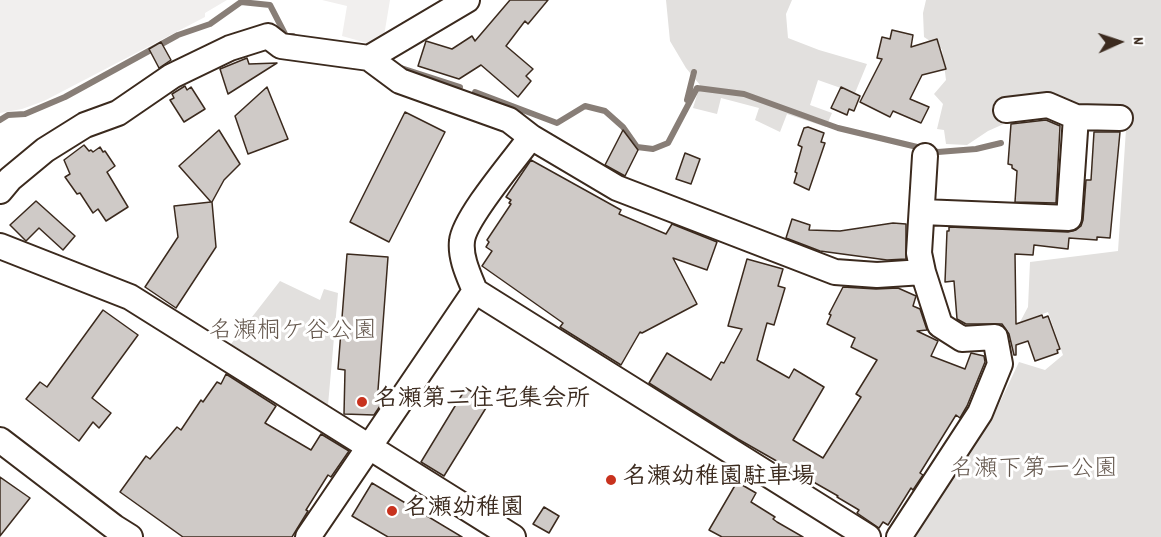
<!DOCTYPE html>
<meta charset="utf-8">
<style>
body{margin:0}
#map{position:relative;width:1161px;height:537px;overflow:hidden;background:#fff;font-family:Dekko,sans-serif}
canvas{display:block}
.north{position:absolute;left:1089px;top:12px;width:60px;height:60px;-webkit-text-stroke:4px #fff;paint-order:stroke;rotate:87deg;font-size:16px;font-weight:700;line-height:24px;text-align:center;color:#3b2a1e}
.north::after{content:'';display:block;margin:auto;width:21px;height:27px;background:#3b2a1e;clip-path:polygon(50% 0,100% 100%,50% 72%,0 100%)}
</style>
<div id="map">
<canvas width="1161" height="537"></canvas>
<div class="north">N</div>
</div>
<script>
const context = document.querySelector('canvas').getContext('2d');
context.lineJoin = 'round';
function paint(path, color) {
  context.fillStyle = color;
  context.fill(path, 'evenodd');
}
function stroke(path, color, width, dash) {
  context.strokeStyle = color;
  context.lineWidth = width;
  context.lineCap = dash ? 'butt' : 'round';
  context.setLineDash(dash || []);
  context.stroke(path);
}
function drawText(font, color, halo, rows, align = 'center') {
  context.font = font + ' Dekko,"Klee One",sans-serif';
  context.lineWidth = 6;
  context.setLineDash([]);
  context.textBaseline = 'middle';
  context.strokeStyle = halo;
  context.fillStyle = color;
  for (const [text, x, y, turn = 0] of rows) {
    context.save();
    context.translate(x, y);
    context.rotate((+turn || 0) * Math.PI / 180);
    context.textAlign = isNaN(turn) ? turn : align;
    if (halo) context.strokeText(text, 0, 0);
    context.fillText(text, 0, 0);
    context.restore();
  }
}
paint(new Path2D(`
 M0,0H227L205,13V17L44,101L22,109L0,113Z
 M322,0H390L383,42L374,45L342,36L347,6Z`), '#f1efee');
paint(new Path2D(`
 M666,0H792L786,14L788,38L819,50L867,64L855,93L818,80L810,105L832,113L826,127L787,114L780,132L755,120L759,108L721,98L717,114L693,108L700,85L686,68L670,41Z
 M926,0H1161V537H909L992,419L1019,362L1045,370L1063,355L1048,312L1020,322L1028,307L1030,262L1118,251L1127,114L1004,107L1006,123L988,131L967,145L946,144L944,130L937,129L943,104L934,94L946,80L942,49L924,37L923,13Z
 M280,281L320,300L324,289L338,293L328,405L231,344Z`), '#e2e0de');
stroke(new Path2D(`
 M398,67L460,87
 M475,92L557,123L585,106L605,111L623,127L637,147L653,149L668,143L697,88L744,94L838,128L938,152L976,149L1001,143
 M687,100L694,72
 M0,120L8,115L25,114L65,97L178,35L210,24L241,2L270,5L286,36H293`), '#887e77', 6);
const building = new Path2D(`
 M510,0H548L528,24L525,21L506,46L533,69L526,76L531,81L518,97L481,65L459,79L418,66L426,41L452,49L472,36L475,41Z
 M892,30L913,35L911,47L937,39L946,69L922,75L910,99L929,107L921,123L893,111L890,117L860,102L882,59L877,58L882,37L890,39Z
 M161,42L171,60L159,68L149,49Z
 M247,58L249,64L277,63L228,94L220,69Z
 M185,86L187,90L191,87L205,109L184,122L170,100L174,98L172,94Z
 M267,87L288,139L248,154L235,116Z
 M841,87L860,96L854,111L849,109L847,115L831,108Z
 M405,112L445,132L389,242L350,222Z
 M1046,120L1060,126L1056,203L1015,202L1017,171L1012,168V165L1008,164L1011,124Z
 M808,127L824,133L821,142L825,143L809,190L794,183L797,173L795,172L802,147L798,145L804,128Z
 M219,130L240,164L224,180L212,202L216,247L176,308L145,287L178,237L174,206L211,202L179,166Z
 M623,130L638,150L625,176L605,165Z
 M1094,132H1120L1110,238L1097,237V240L1069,238L1068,249L1034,245L1033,255L1015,254L1016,324L1042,315L1043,318L1048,316L1060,349L1057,350L1058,353L1035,361L1028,341L1016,345V355H1014L1009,334L1002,324H966L957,319L954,281L945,282L947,231H949V227L1068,232L1076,230L1081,226L1083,220L1086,180H1091Z
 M84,145L89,151L91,150L93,152L100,147L103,152L105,151L115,166L107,172L128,207L106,221L98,209L93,213L80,193L77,194L65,177L70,174L64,160Z
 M685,153L700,159L691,184L676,179Z
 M531,160L621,210L619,214L666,234L672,224L717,242L707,270L673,258L697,304L642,333L640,332L621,365L560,327L563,323L482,266L492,251L486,247L489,242L487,240L511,204L509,203L511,200L506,197Z
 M36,201L75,236L63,250L39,228L26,241L10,225Z
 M792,219L810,225L809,230L840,231L893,223L906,224V259L887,260L820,251L786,238Z
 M347,254L388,257L378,390H380V406L374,415L344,414L345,370L338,369Z
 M747,259L783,269L778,286L785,288L774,325L767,323L757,360L789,378L794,369L824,387L793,440L823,458L861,397L856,394L877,360L851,347L855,338L827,324L831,315L829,314L843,287L876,289L898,288L916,296L913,306L920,309L927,330L917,331L938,341L931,356L965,369L971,353L984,356L985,362L967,406L960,418L956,415L920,473L923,475L913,490L911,488L888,525L883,522L879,528L857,513L859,510L837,497L838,496L738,439L649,383L667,353L711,380L721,362L724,363L742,329L728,326Z
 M103,310L138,335L92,398L111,413L99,428L93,422L79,441L26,399L40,382L47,387Z
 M226,374L276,406L265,423L311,450L321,434L349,451L331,477L328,475L306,510L308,511L292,537H183L120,492L146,456L150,459L177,427L181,430L201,400L203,402L217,382L221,384Z
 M466,388L489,403L444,476L421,462Z
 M0,477L30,498L0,536Z
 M737,482L756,493L751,502L775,517L773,519L777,522L803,537H722L709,530Z
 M372,483L462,537H388L352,516Z
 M544,507L559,516L549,533L533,524Z`);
paint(building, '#cfcac7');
stroke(building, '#3b2a1e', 1.5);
const minor = new Path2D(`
 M369,58L467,0
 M1006,110L1048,105L1076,117L1120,118
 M531,137C515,159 464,218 462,241C460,258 469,276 475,291L868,537
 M0,191L10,179L45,150L85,125L118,113L172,76L230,48L268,36L281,46L369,58L400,81L509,120L531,137L617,188L835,272L877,275L923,272
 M922,212L1069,218L1076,117
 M0,246L130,297L513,537
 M0,440L114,527L130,537
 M308,537L475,291
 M899,537L980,413L1000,364L995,337L962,339L940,325L923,272L919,253L925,156`);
stroke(minor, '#3b2a1e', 28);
stroke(minor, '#fff', 24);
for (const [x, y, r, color] of [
 [362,402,6,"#c8321e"],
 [611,480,6,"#c8321e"],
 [392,511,6,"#c8321e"]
]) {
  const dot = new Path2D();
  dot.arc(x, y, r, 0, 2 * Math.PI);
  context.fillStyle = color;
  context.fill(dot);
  stroke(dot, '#fff', 2);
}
drawText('24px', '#65584e', '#fff', [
 ["名瀬桐ケ谷公園",293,334],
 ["名瀬下第一公園",1034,472]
]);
drawText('bold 24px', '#3b2a1e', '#fff', [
 ["名瀬第二住宅集会所",374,402],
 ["名瀬幼稚園駐車場",623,480],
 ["名瀬幼稚園",404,511]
], 'left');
</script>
